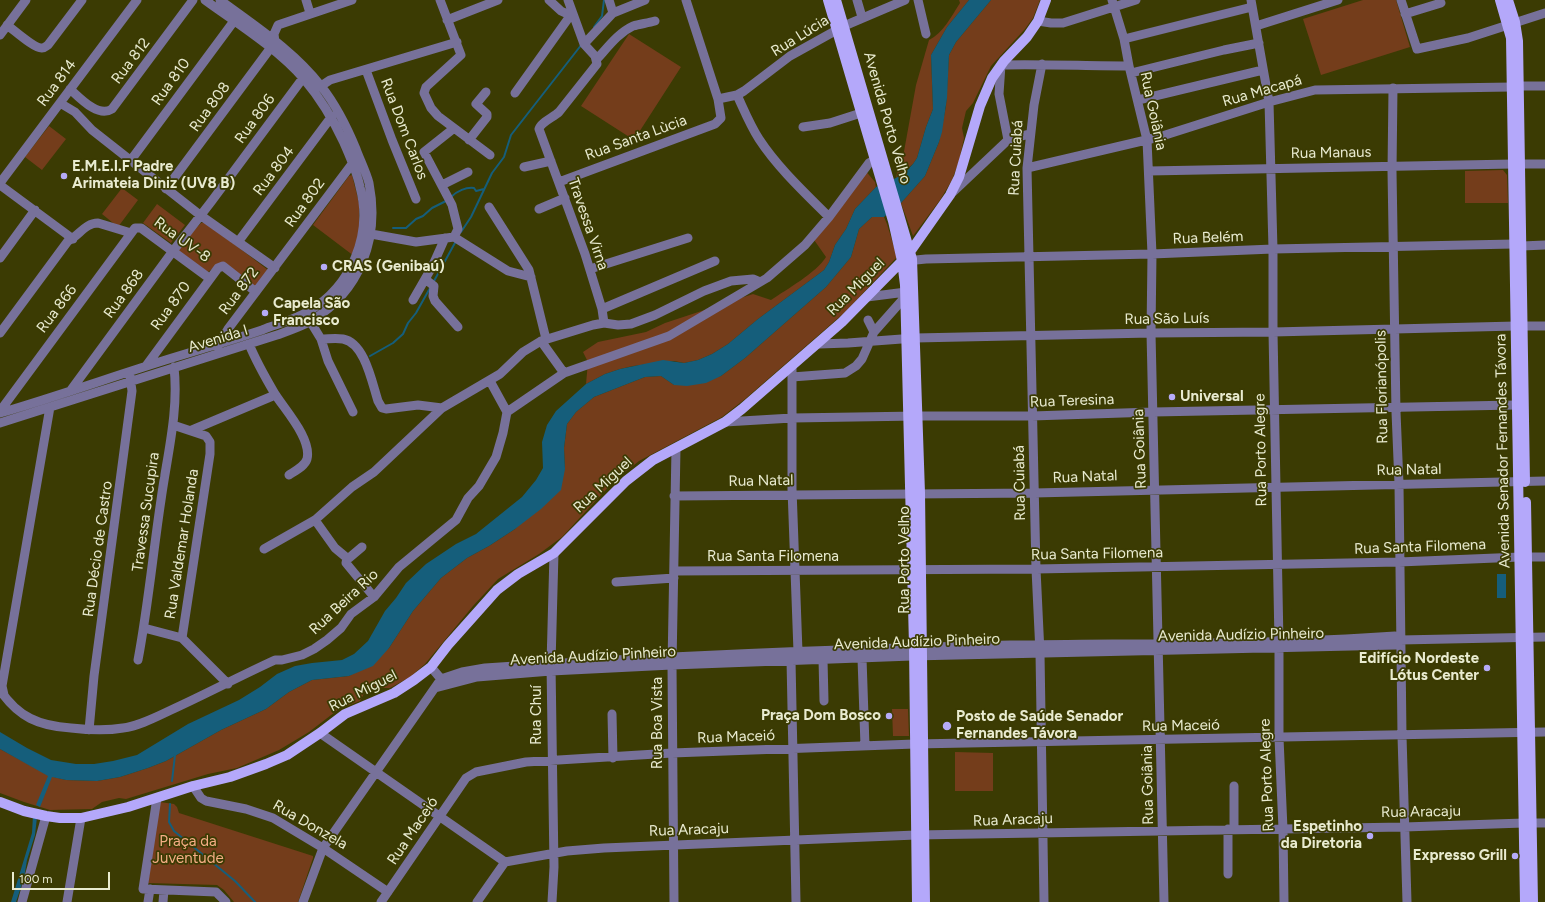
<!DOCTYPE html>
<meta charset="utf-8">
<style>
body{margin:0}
#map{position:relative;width:1545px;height:902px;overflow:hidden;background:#3b3b03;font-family:Figtree,sans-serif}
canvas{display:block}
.scale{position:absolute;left:12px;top:872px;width:98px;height:18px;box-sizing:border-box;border:2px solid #e9ebd0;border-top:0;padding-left:5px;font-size:12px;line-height:14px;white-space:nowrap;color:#e9ebd0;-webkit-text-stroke:3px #3b3b03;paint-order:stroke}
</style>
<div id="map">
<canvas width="1545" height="902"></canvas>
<div class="scale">100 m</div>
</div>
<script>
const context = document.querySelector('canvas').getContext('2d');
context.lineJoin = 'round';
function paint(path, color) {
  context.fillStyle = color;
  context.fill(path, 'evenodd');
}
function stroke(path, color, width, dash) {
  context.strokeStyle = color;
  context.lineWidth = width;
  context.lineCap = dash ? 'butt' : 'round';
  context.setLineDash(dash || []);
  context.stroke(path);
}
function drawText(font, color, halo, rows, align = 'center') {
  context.font = font + ' Figtree,sans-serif';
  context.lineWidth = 3.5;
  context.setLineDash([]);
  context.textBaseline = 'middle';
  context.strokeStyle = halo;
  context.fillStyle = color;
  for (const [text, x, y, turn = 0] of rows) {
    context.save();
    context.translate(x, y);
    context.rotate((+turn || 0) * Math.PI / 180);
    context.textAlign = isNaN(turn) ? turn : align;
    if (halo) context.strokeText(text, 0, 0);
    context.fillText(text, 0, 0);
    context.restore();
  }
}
paint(new Path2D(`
 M959,0H969L947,27L931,55L933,109L926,127L917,158L913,164L896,178L897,173L894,160L903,157L916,85L929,40C943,33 951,17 960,3Z
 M991,0H1040L1033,18L1025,29L991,66L973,103L966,111L962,128L964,138L959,161L952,180L940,200L913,236L901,203L925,176L939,142L946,106L949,55L956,42Z
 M1363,0H1396L1410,47L1321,75L1303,19Z
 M629,34L681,67L634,140L581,106Z
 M49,126L66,139L42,170L25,157Z
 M864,169L875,182L876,187L855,209L846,229L835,245L829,262L824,270L758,319L728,344L712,354L698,360L684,363L674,361L633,366L620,369L605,374L586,384L588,362L583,352L598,342L646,332L665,323L753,294L771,300C787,289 816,273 826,257L812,237Z
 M1503,170L1507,175L1508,203H1465V171Z
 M352,175L359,203V234L354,256L313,225L349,176Z
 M122,188L138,200L118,227L102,214Z
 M157,204L185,225L171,243L143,223Z
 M872,217H884L887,224L897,257L845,312L745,399L722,417L639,461L614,481L562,537L539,554L498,579L473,606L425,664L410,677L390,688H380L365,692L360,701L339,709L309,732L279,750L237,768L208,774L126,799L119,798L102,802L92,809L50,810L24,802L0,793V749L50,776L66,780L97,781L120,777L148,768L166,761L221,730L266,709L289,692L312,680L349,676L389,648L413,611L441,578L467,558L489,546L515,529L565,469L564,448L567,424L576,412L594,397L645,377L661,376L674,385L721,376L745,358L826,287L851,257L859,229Z
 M205,222L268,270L258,288L217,265L208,272L179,252V247L201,223Z
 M892,709H908L909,736H893Z
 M955,752L993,753V791H955Z
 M160,802L174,804L177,807L179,813L313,856V858L298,902H234L224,890L217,885L148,883Z`), '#743d1b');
paint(new Path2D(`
 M969,0H991L956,42L949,55L947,98L942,132L939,142L925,176L901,203L884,217H872L859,229L851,257L826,287L745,358L721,376L706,383L687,386L674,385L661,376L645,377L594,397L576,412L567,424L564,448L565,469L561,490L541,509L515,529L489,546L467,558L441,578L413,611L389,648L373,666L349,676L312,680L289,692L266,709L221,730L166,761L148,768L120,777L97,781L66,780L52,777L40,807L36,805L48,776L0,749V732L27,748L51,760L76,764H94L113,761L137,755L188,724L239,700L260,687L277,674L295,666L312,663L342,660L354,654L368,641L385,611L396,598L406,583L426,564L456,544L476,534L522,497L536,480L543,468L542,442L547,425L556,411L586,384L605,374L620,369L663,360L684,363L698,360L712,354L728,344L758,319L824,270L829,262L835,245L846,229L855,209L876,187L896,178L906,171L913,164L917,158L926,127L933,109L931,55L947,27Z
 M1497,574H1506V598H1497Z
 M33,815L37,817L35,835L27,860L24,878L16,902H11L32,833Z`), '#155e7b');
stroke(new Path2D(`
 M594,27L602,16L604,0
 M451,197C457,191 466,187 474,188L476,191L484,189
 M393,228H406L416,219L423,216L432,208L446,201
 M461,232L471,217L492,173L504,157L511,135L582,44
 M434,281L456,241
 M370,356L393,343L403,334L408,323L416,313L430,288
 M172,781L175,755
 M170,804L169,822L174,831L235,881L255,902`), '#155e7b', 2);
stroke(new Path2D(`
 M306,0L310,13
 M440,0L461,55L426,87L424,93L431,108L438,116L490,155
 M549,0L561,11L574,17
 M568,0L584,44L595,56L597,64L559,112C554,117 541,122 539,129L585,254L602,309L604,323
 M609,0L613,13
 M857,0L862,17
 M918,0L926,34
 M1112,0L1124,39L1129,66L1147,140L1152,254L1151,333L1164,902
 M1251,0L1269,102L1273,249V332L1279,642V738L1283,829L1284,902
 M1401,0L1417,49L1468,38L1545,13
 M1405,14L1441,3
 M447,20L498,0
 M1038,21L1051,23H1063L1136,0
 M7,25C14,30 35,49 42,48C45,48 46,46 48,45L82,0
 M1256,26L1338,0
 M0,35L26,0
 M1124,39L1252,7
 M584,44L613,13L645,0
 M597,59C608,47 618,33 633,26C640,24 648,23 655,21
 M1042,64L1034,105L1027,168L1036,569L1040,653L1044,902
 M366,70L392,140L416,199
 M1131,73L1224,50L1259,43
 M321,86L330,80L457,42
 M1519,86H1545
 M1393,88L1392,171L1396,412L1399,484L1402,736L1407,902
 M70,89C80,98 98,118 112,109L193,0
 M515,93L570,16
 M737,95C744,110 750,125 759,139C778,168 805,193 829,217
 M718,99L737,95L744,91L790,56L844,26L905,0
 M1138,100L1263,70
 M60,103L75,112L92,130L200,215L275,268
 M803,127L830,123L861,113
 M453,129L424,152L452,205L458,229L454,237
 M469,140L487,117V114L476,104L486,92
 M1008,140L999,94L1001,65C1044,64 1086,66 1129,66
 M131,160L234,21
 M1520,164H1545
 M524,167L551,161
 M1027,168L1159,137L1269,102L1315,90L1512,87
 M1149,171L1513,164
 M559,182L715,124L721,118L718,99L686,0
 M0,183L137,0
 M0,185L73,239
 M442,185L468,172
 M166,189L275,42L274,34L278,25L352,0
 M953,192L1008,140L1029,134
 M489,207L529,270L546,339
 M539,209L565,198
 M371,234L416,242L454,237L508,271L531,277
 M238,242L332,116
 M1522,246L1545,245
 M0,258L35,210
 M906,261L926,259L1152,254L1273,249L1514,244
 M590,269L688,238
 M425,279L434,286L433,296L435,301L458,327
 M867,297L906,292
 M413,300L432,267L445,238
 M602,309L715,261
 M868,320L874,332
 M310,321L321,339C328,339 336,338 343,339C365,343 372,383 378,401L382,408L386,409L418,405L442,408L500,374L523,352L541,341L593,325L604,323L618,325L631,324L655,315L704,291L731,281L753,279L760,282
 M1524,326H1545
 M0,333L68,241C79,236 85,223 98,223L131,233
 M321,339L328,361L353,412
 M541,341L564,373
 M249,344C256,361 265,377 275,394C285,410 312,439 307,459C305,466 295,471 289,475
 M819,344L848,343L915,338L1151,333L1273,332L1516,326
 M218,346L228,329L355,160
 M146,366L218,268L223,266L256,292
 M792,366V489L798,652L791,660L796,902
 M792,377L845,373L856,366L862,359L874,332L905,297
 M71,390L173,251L211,202L303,78
 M0,411L135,228H141L209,278
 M507,412L564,373L669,336L767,278L805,245L829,217L869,163L876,159
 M0,413C58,396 114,376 172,358C202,349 232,340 262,330C277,324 294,320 309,311C351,286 373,235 360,187C357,172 350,157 344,143C333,119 321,99 304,79C277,48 238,24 205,0
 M725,422L792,418L918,416H1032L1153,412L1516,405
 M0,423L277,335C288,331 300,327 311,321C360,291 380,239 369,183C366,172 360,160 356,149C347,127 336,105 321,86C294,51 255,26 220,0
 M173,425L206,436L210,442V454L182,638
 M192,430L275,395
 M674,496L1034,493L1545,481
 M315,520L335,548L347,558H349L362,547
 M264,549L315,520L352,487L374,472L442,408
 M1527,557H1545
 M347,558L346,563L374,597
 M674,571L1036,569L1399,562L1520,557
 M616,582L674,578
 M144,628L182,638L228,684
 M862,658L865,746
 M823,659L824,701
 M138,660C148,607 153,553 161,500C167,456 179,411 174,367
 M441,679L462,672L485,668C660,656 835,649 1011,645C1139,643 1267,645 1395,636L1400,640
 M435,688L477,677L551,671L672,665L912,656L1396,645L1400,640L1545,637
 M0,690C18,717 39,726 71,728C88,730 106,731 123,728C139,726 156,717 171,710C206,694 240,676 275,660H282L302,655L314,649L327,640L341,628L351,614L374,597L399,567L456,520L468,498L479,486L496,457L503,433L507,412L490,381
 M4,695L2,686L50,407
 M612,714L613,758
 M89,730L94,676L132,391L130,376
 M320,733L505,862
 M193,786L201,798L206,801L246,809L273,818L323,848L388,892
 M1234,786V829
 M157,798L143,889L216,892L226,902
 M1532,823H1545
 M1228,829V874
 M505,862L567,851L604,848L916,835L1404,827L1524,823
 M22,902L46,816
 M67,902L81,818
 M148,902L150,889
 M163,902L164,890
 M303,902L323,848L441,679L431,667
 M381,902L466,778L476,772L526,762L672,753L915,744L1545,732
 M477,902L505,862
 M552,902L554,867L551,664L554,553
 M674,902L672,665L676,448`), '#77719a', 9);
stroke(new Path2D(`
 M828,0L893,221L902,261L905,285L914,646L917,902
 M836,0L912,259L920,493L925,902
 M1500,0L1511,38L1525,902
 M1508,0L1515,22L1518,41L1525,482
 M1526,502L1533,902
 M0,802L24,811L46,816L60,818H81L128,807L193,786L230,777L266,764L287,755L320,733L345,714L394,693L414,680L431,667L448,645L497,590L518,574L554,553L626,481L653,460L725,422L742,409L842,322L902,261L910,252L950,195L959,177L980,106L992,78L1004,61L1027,37L1038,21L1046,0`), '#b4a8fa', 10);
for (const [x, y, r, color] of [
 [64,176,4,"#b6abf8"],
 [324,267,4,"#b6abf8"],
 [265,313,4,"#b6abf8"],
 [1172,397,4,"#b6abf8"],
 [1487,668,4,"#b6abf8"],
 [889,716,4,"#b6abf8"],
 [947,726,5,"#b6abf8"],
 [1370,836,4,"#b6abf8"],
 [1515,856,4,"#b6abf8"]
]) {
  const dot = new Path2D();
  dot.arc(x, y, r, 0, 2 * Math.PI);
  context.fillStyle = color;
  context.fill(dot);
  stroke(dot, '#3b3b03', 1.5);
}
drawText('15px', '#e9ebd0', '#3b3b03', [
 ["Rua Lúcia",800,36,-32],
 ["Rua 812",131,61,-53],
 ["Rua 810",171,82,-54],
 ["Rua 814",57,83,-53],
 ["Rua Macapá",1262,91,-16],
 ["Rua 808",210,107,-54],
 ["Rua Goiânia",1153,111,78],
 ["Avenida Porto Velho",887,118,74],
 ["Rua 806",255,119,-54],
 ["Rua Dom Carlos",404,129,69],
 ["Rua Santa Lùcia",636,138,-20],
 ["Rua Manaus",1331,153,-1],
 ["Rua Cuiabá",1016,158,-87],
 ["Rua 804",274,171,-53],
 ["Rua 802",305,203,-54],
 ["Travessa Virna",588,224,71],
 ["Rua Belém",1208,238,-2],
 ["Rua UV-8",182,240,36],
 ["Rua Miguel",856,287,-45],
 ["Rua 872",239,291,-53],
 ["Rua 868",124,294,-54],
 ["Rua 870",171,306,-54],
 ["Rua 866",57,309,-53],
 ["Rua São Luís",1167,319,-1],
 ["Avenida I",218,339,-17],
 ["Rua Florianópolis",1382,387,-91],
 ["Rua Teresina",1072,401,-2],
 ["Rua Goiânia",1140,449,-92],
 ["Rua Porto Alegre",1261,450,-91],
 ["Avenida Senador Fernandes Távora",1503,451,-91],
 ["Rua Natal",1409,470,-1],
 ["Rua Natal",1085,477,-2],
 ["Rua Natal",761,481,-1],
 ["Rua Cuiabá",1020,483,-91],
 ["Rua Miguel",603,485,-43],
 ["Travessa Sucupira",146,512,-82],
 ["Rua Valdemar Holanda",182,544,-81],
 ["Rua Santa Filomena",1420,547,-2],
 ["Rua Décio de Castro",98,549,-82],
 ["Rua Santa Filomena",1097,554,-1],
 ["Rua Santa Filomena",773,557],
 ["Rua Porto Velho",905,560,-90],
 ["Rua Beira Rio",344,602,-43],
 ["Avenida Audízio Pinheiro",1241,635,-1],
 ["Avenida Audízio Pinheiro",917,642,-2],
 ["Avenida Audízio Pinheiro",593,656,-3],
 ["Rua Miguel",363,691,-27],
 ["Rua Chuí",537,715,-90],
 ["Rua Boa Vista",658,723,-90],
 ["Rua Maceió",1181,726,-1],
 ["Rua Maceió",736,737,-2],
 ["Rua Porto Alegre",1267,775,-92],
 ["Rua Goiânia",1148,785,-91],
 ["Rua Aracaju",1421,812,-1],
 ["Rua Aracaju",1013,820,-2],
 ["Rua Donzela",310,825,30],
 ["Rua Aracaju",689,830,-2],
 ["Rua Maceió",413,831,-56]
]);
drawText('bold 15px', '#e9ebd0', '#3b3b03', [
 ["E.M.E.I.F Padre",72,167],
 ["Arimateia Diniz (UV8 B)",72,184],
 ["CRAS (Genibaú)",332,267],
 ["Capela São",273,304],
 ["Francisco",273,321],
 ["Universal",1180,397],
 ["Edifício Nordeste",1479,659,"right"],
 ["Lótus Center",1479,676,"right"],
 ["Praça Dom Bosco",881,716,"right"],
 ["Posto de Saúde Senador",956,717],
 ["Fernandes Távora",956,734],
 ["Espetinho",1362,827,"right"],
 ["da Diretoria",1362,844,"right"],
 ["Expresso Grill",1507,856,"right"]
], 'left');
drawText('15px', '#f5ad85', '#3b3b03', [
 ["Praça da",188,842],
 ["Juventude",188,859]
]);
</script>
